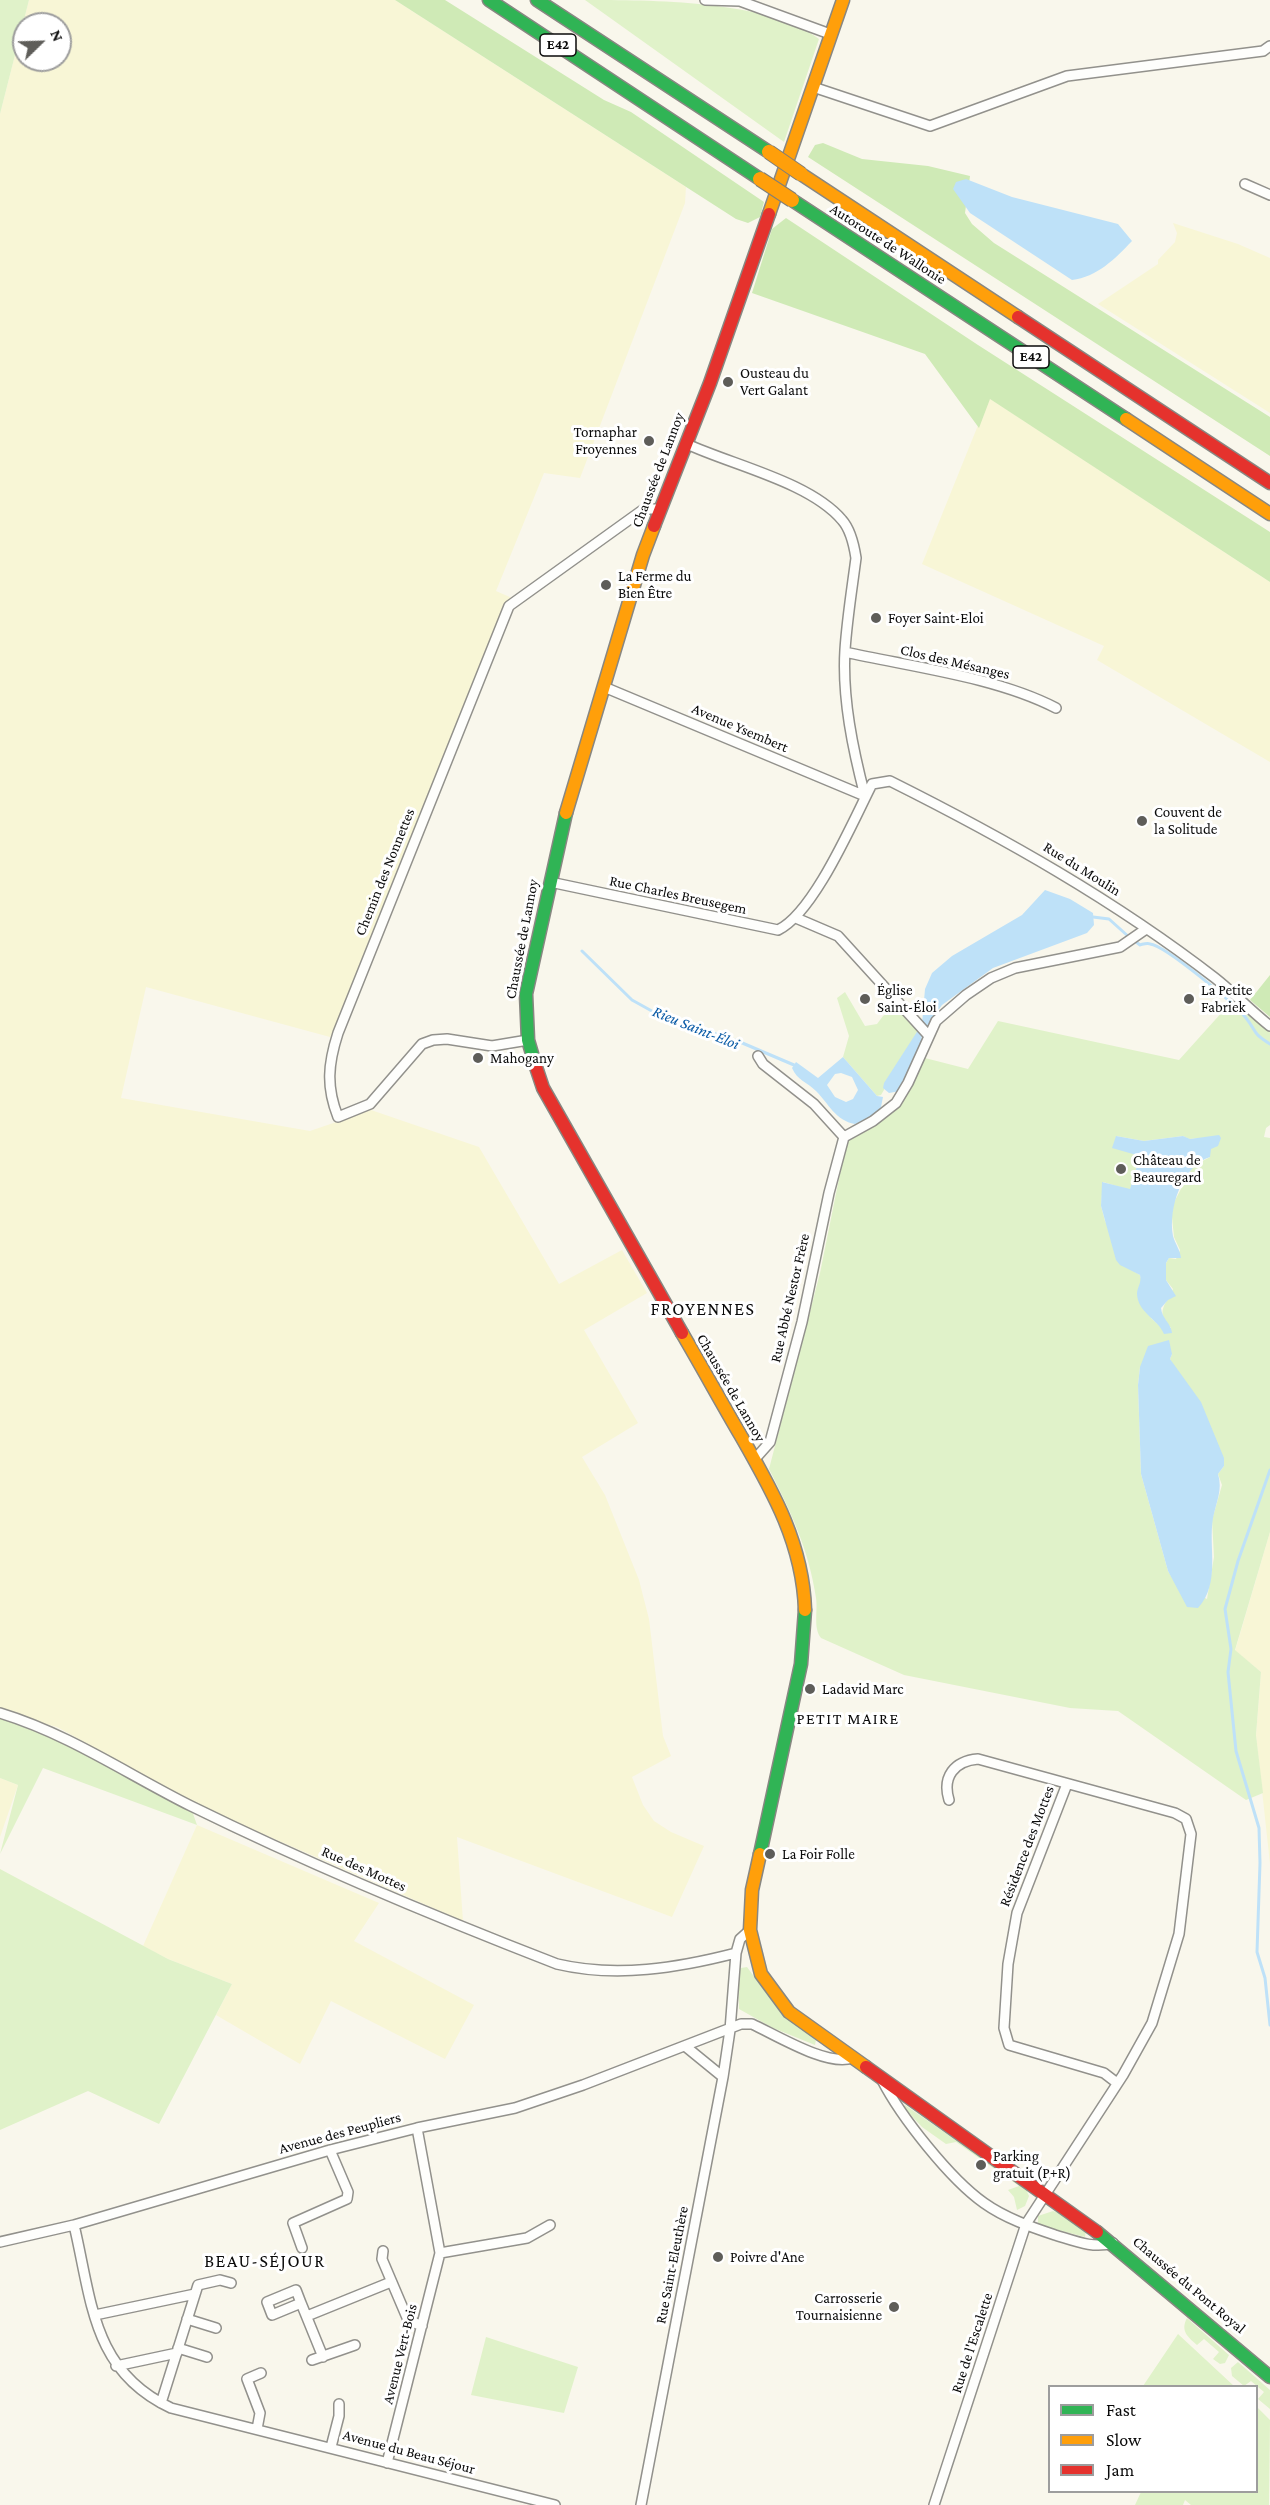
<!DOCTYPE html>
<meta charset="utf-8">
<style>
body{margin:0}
#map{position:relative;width:1270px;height:2505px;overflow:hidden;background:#f9f7ec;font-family:"Crimson Pro",serif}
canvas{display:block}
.legend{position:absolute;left:1048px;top:2385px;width:210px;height:108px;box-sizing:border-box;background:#fff;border:2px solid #9d9d9d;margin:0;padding:8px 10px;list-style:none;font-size:18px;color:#0a0a0a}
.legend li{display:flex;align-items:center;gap:12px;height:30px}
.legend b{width:30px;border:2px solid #9d9d9d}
.north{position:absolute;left:12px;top:12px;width:60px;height:60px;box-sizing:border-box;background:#fff;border:2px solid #9d9d9d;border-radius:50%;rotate:67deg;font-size:16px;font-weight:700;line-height:24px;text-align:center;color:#0a0a0a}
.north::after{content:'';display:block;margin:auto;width:21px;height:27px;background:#5e5d59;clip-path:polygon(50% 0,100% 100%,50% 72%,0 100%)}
</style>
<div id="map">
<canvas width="1270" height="2505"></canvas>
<ul class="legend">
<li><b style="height:8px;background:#30b455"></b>Fast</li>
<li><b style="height:8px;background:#ff9f0a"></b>Slow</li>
<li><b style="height:8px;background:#e5322d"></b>Jam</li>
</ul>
<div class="north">N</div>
</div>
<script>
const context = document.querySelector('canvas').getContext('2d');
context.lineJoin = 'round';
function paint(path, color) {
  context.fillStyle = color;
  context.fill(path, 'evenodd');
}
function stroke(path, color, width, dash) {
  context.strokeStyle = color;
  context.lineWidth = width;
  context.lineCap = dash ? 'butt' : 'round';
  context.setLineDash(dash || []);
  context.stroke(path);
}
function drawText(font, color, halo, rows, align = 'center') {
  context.font = font + ' "Crimson Pro",serif';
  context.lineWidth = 6;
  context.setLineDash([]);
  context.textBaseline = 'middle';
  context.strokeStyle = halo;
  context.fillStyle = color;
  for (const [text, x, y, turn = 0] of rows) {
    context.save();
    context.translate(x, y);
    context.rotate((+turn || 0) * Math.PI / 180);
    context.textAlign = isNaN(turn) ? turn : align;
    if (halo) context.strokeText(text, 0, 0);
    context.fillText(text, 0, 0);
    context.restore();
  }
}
paint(new Path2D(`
 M29,0H395L686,187L685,203L580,478L544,473L496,591L512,598L335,1029L330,1037L146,987L121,1098L310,1131L371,1110L479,1147L559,1284L622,1250L647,1293L584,1330L638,1423L582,1457L605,1495L639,1580L649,1619L663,1736L671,1756L632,1777L643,1805L654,1821L671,1832L704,1846L672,1917L457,1837L463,1921L210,1811L57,1727L0,1712V114ZM24,24H60V60H24Z
 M1173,223L1238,244L1270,258V413L1098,304L1158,264V260L1175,242L1177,233Z
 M989,398L1270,582V762L1097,660L1104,646L922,564Z
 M1270,1532V1864L1256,1735L1261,1672L1235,1651Z
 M0,1778L18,1785L0,1837Z
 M197,1825L379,1903L354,1941L474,2005L445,2059L331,2001L300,2064L216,2015L232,1984L168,1959L143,1946Z`), '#f8f6d6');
paint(new Path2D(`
 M0,0H29L0,114Z
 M585,0C648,0 770,0 819,39L784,142Z
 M845,992L865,1026L877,1024L883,1016L896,1008L919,1030L881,1095L877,1096L843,1057L849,1036L837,998Z
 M1233,1000L1270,1030V1125L1266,1128L1264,1137L1270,1138V1532L1235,1650L1261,1672L1256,1735L1263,1793L1246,1800L1118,1711L1070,1708L904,1675L821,1638C813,1628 818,1611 816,1598C809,1550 791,1512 769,1469L820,1273L847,1139L891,1108L921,1057L968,1069L998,1021L1179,1060ZM1116,1136L1144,1141L1183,1136L1189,1139L1202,1138L1210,1157L1193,1166L1171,1208L1174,1237L1180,1250L1176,1259L1169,1258L1166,1263V1280L1173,1289C1165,1306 1155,1312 1171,1328H1162L1151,1318L1140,1275L1135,1272L1105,1221L1101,1206L1103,1182L1130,1190L1140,1156ZM1172,1354L1170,1359L1224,1466L1218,1474L1222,1485L1212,1520L1214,1557L1207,1599L1176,1584L1168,1571L1141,1474L1138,1385L1140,1367Z
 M0,1714L8,1716L190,1805L197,1825L43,1768L0,1854L18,1785L0,1778Z
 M0,1869L168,1959L232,1984L159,2124L88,2091L0,2130Z
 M747,1967L778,2009L816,2040L815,2045L773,2028L739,2009L738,1973L741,1968Z
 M905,2105L1026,2189L1029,2196L1025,2206L1017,2210L1014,2197L1008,2190L1019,2186L956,2142L946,2144L922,2127L903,2107Z
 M1053,2211L1064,2215L1086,2230L1085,2237L1038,2225V2216Z
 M1187,2318L1229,2355L1225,2363L1220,2364L1213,2359L1219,2352L1204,2339L1197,2345C1188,2337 1180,2331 1187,2318Z
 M1178,2334L1234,2386H1143Z
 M486,2337L578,2367L564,2413L471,2395Z
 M1238,2362L1270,2390V2409L1258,2399L1264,2392L1251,2381L1244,2386L1232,2376L1231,2368Z
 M1257,2407L1270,2420L1269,2505H1191L1185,2500L1183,2505H1135L1141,2492H1256Z`), '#e0f2c9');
paint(new Path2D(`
 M395,0H445L604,100L631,112L764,202L760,217L748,223L736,219Z
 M823,143L862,159L928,166L970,176L965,213L972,224L994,243L1270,417V456L808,157L815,145Z
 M786,218L978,345L1270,532V582L990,399L979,428L925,354L752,293L772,229Z
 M1270,975V1017L1250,1000Z`), '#cfeab6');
paint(new Path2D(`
 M966,179L1012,197L1118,224L1132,241C1115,259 1097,277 1072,280L970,213L953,189L956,182Z
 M1045,890L1070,899L1093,913L1094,925L1087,933L993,968L942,1005L922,1033L921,1046L900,1091L889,1093L883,1088L884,1083L922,1024L925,989L932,973L952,956L1022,915Z
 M843,1057L877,1096L883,1097L881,1107L875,1115L855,1124C836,1121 828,1103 816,1091C807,1082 797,1080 792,1068L796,1062L818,1078ZM841,1073L852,1077L858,1090L853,1099L846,1102L835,1097L827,1085L835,1074Z
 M1219,1135L1221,1138L1218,1146L1211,1149L1210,1157C1182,1166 1168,1208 1173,1236C1175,1244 1180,1249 1181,1258H1169L1166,1263V1280L1176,1296L1168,1300L1161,1308C1162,1319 1171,1323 1172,1333L1164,1334C1158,1319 1138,1313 1137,1294C1137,1287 1142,1283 1140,1275L1120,1265L1116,1260L1101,1206L1102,1182L1130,1189L1140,1156L1112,1148L1116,1136L1144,1141L1183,1136L1190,1139Z
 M1169,1340L1172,1354L1170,1359L1201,1402L1224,1458V1466L1218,1474C1223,1490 1216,1502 1213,1518C1208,1548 1221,1583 1198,1608L1187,1607L1168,1571L1141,1474L1138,1385L1140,1367L1148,1346Z`), '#bee1f8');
stroke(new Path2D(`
 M1093,917L1109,919L1129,937
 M1135,941L1140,945C1142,944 1148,943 1150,944C1166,946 1234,1003 1246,1018C1258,1033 1251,1032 1270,1044
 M582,951L632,1000L659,1015L740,1042L794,1065
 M1270,1470L1238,1561L1225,1609L1231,1649L1228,1672L1236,1751L1259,1828L1260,1863L1257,1952L1265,1978L1270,2025`), '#bee1f8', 3);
const street = new Path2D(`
 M705,0L740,1L830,34
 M813,87L930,126L1067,76L1263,51L1270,46
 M1245,184L1270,195
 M687,444C732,465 810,482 842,520C851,530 854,545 856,558C852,589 847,619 845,650C842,698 853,750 865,796
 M845,652C912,667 996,677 1056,708
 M604,687L865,796
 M550,882L778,930C814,913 853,821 872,784L890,781C1004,838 1114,900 1215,978C1234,993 1251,1011 1270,1026
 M796,918L838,936L929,1036
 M528,1040L492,1046L447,1039L433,1040L422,1044L370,1104L338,1117C326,1087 328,1064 338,1033L509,606L644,509H661
 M758,1056L763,1064L814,1104L844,1137
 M754,1460L770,1442L802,1322L829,1193L844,1137L873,1121L896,1103L908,1083L936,1021L966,995L991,978L1015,968L1120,947L1146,929
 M0,1713C69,1734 127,1774 191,1806C311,1865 433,1916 557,1964C616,1978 678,1968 736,1953
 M1067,1784L1017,1913L1008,1964L1004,2028L1009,2045L1104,2073L1117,2083
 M685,2046L723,2077
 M882,2080C901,2117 950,2179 984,2203C1005,2218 1031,2227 1055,2235C1075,2241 1093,2249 1113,2243
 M74,2225C92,2301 92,2371 171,2408L555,2505
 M0,2242L74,2225L330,2150L417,2128L515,2108L583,2085L741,2024H752C776,2035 828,2067 852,2058
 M302,2248L293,2223L347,2199L348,2192L330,2150
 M383,2251L382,2259L408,2320L422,2326
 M440,2253L527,2238L550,2225
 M301,2303L296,2290L267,2302L272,2315L301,2303L323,2357
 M95,2315L195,2294
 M307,2316L391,2282
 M187,2319L216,2328
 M178,2348L207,2357
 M312,2360L355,2345
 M116,2366L177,2353
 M161,2403L198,2285L220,2280L231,2283
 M257,2429L260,2413L247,2379L261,2373
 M331,2447L339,2416V2404
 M387,2463L440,2253L417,2128
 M641,2505L723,2077L730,2030L736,1953L740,1939L750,1930
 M934,2505L1026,2224L1123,2075L1152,2023L1179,1934L1191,1834L1186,1819L1175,1813L978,1759C954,1761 942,1777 949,1800`);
const fast = new Path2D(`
 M489,0L760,179
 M537,0L769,152
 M792,200L1126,419
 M535,1064L528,1040L526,994L566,813
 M760,1854L801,1664L805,1610
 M1097,2232L1270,2377`);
const slow = new Path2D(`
 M801,174L1018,317
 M769,214L843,0
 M1126,419L1270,514
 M566,813L643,555L654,526
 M682,1333C702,1367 721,1402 741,1436C773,1492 803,1544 805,1610
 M760,1854L752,1890L750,1930L761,1974L789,2012L866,2067`);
const jam = new Path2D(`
 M1018,317L1270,483
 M654,526L710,383L769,214
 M535,1064L543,1088L682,1333
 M866,2067L1097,2232`);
stroke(street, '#92918c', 12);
stroke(fast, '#888782', 15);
stroke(slow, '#888782', 15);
stroke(jam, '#888782', 15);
stroke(street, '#fefefc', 9);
stroke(fast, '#30b455', 12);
stroke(slow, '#ff9f0a', 12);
stroke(jam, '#e5322d', 12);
const slowBridge = new Path2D(`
 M769,152L801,174
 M760,179L792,200`);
stroke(slowBridge, '#7f7e79', 16, []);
stroke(slowBridge, '#ff9f0a', 14);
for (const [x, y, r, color] of [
 [728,382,6,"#5e5d59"],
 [649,441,6,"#5e5d59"],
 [606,585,6,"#5e5d59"],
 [876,618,6,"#5e5d59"],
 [1142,821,6,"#5e5d59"],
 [865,999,6,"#5e5d59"],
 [1189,999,6,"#5e5d59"],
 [478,1058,6,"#5e5d59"],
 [1121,1169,6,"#5e5d59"],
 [810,1689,6,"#5e5d59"],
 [770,1854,6,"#5e5d59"],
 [981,2165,6,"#5e5d59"],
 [718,2257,6,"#5e5d59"],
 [894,2307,6,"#5e5d59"]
]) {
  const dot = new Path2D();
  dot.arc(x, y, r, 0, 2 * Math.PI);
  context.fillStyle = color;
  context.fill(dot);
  stroke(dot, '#fff', 2);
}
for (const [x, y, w] of [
 [558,45,36],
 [1031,357,36]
]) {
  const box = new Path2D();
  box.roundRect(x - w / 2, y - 11, w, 22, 4.5);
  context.fillStyle = '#fff';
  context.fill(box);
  stroke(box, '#0a0a0a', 1.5);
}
drawText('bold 14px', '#0a0a0a', null, [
 ["E42",558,45],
 ["E42",1031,357]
]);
drawText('15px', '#0a0a0a', '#fff', [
 ["Autoroute de Wallonie",888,244,33],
 ["Chaussée de Lannoy",658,470,-69],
 ["Clos des Mésanges",955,662,13],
 ["Avenue Ysembert",740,728,23],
 ["Rue du Moulin",1082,869,32],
 ["Chemin des Nonnettes",385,872,-68],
 ["Rue Charles Breusegem",678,895,12],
 ["Chaussée de Lannoy",522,939,-79],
 ["Rue Abbé Nestor Frère",790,1298,-77],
 ["Chaussée de Lannoy",731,1388,60],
 ["Résidence des Mottes",1027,1846,-69],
 ["Rue des Mottes",364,1869,24],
 ["Avenue des Peupliers",340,2133,-15],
 ["Rue Saint-Eleuthère",672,2265,-79],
 ["Chaussée du Pont Royal",1189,2285,40],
 ["Rue de l'Escalette",972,2343,-72],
 ["Avenue Vert-Bois",400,2354,-76],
 ["Avenue du Beau Séjour",409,2452,15]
]);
drawText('15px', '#0a0a0a', '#fff', [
 ["Ousteau du",740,373],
 ["Vert Galant",740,390],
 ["Tornaphar",637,432,"right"],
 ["Froyennes",637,449,"right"],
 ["La Ferme du",618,576],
 ["Bien Être",618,593],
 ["Foyer Saint-Eloi",888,618],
 ["Couvent de",1154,812],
 ["la Solitude",1154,829],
 ["Église",877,990],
 ["Saint-Éloi",877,1007],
 ["La Petite",1201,990],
 ["Fabriek",1201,1007],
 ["Mahogany",490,1058],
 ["Château de",1133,1160],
 ["Beauregard",1133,1177],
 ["Ladavid Marc",822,1689],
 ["La Foir Folle",782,1854],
 ["Parking",993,2156],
 ["gratuit (P+R)",993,2173],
 ["Poivre d'Ane",730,2257],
 ["Carrosserie",882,2298,"right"],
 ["Tournaisienne",882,2315,"right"]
], 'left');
drawText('italic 16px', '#095aa6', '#fff', [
 ["Rieu Saint-Éloi",696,1028,22]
]);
context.letterSpacing = '1.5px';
drawText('16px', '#0a0a0a', '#fff', [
 ["PETIT MAIRE",848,1719]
]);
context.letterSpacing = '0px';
context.letterSpacing = '1.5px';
drawText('18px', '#0a0a0a', '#fff', [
 ["FROYENNES",703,1309],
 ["BEAU-SÉJOUR",265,2261]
]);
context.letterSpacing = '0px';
</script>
